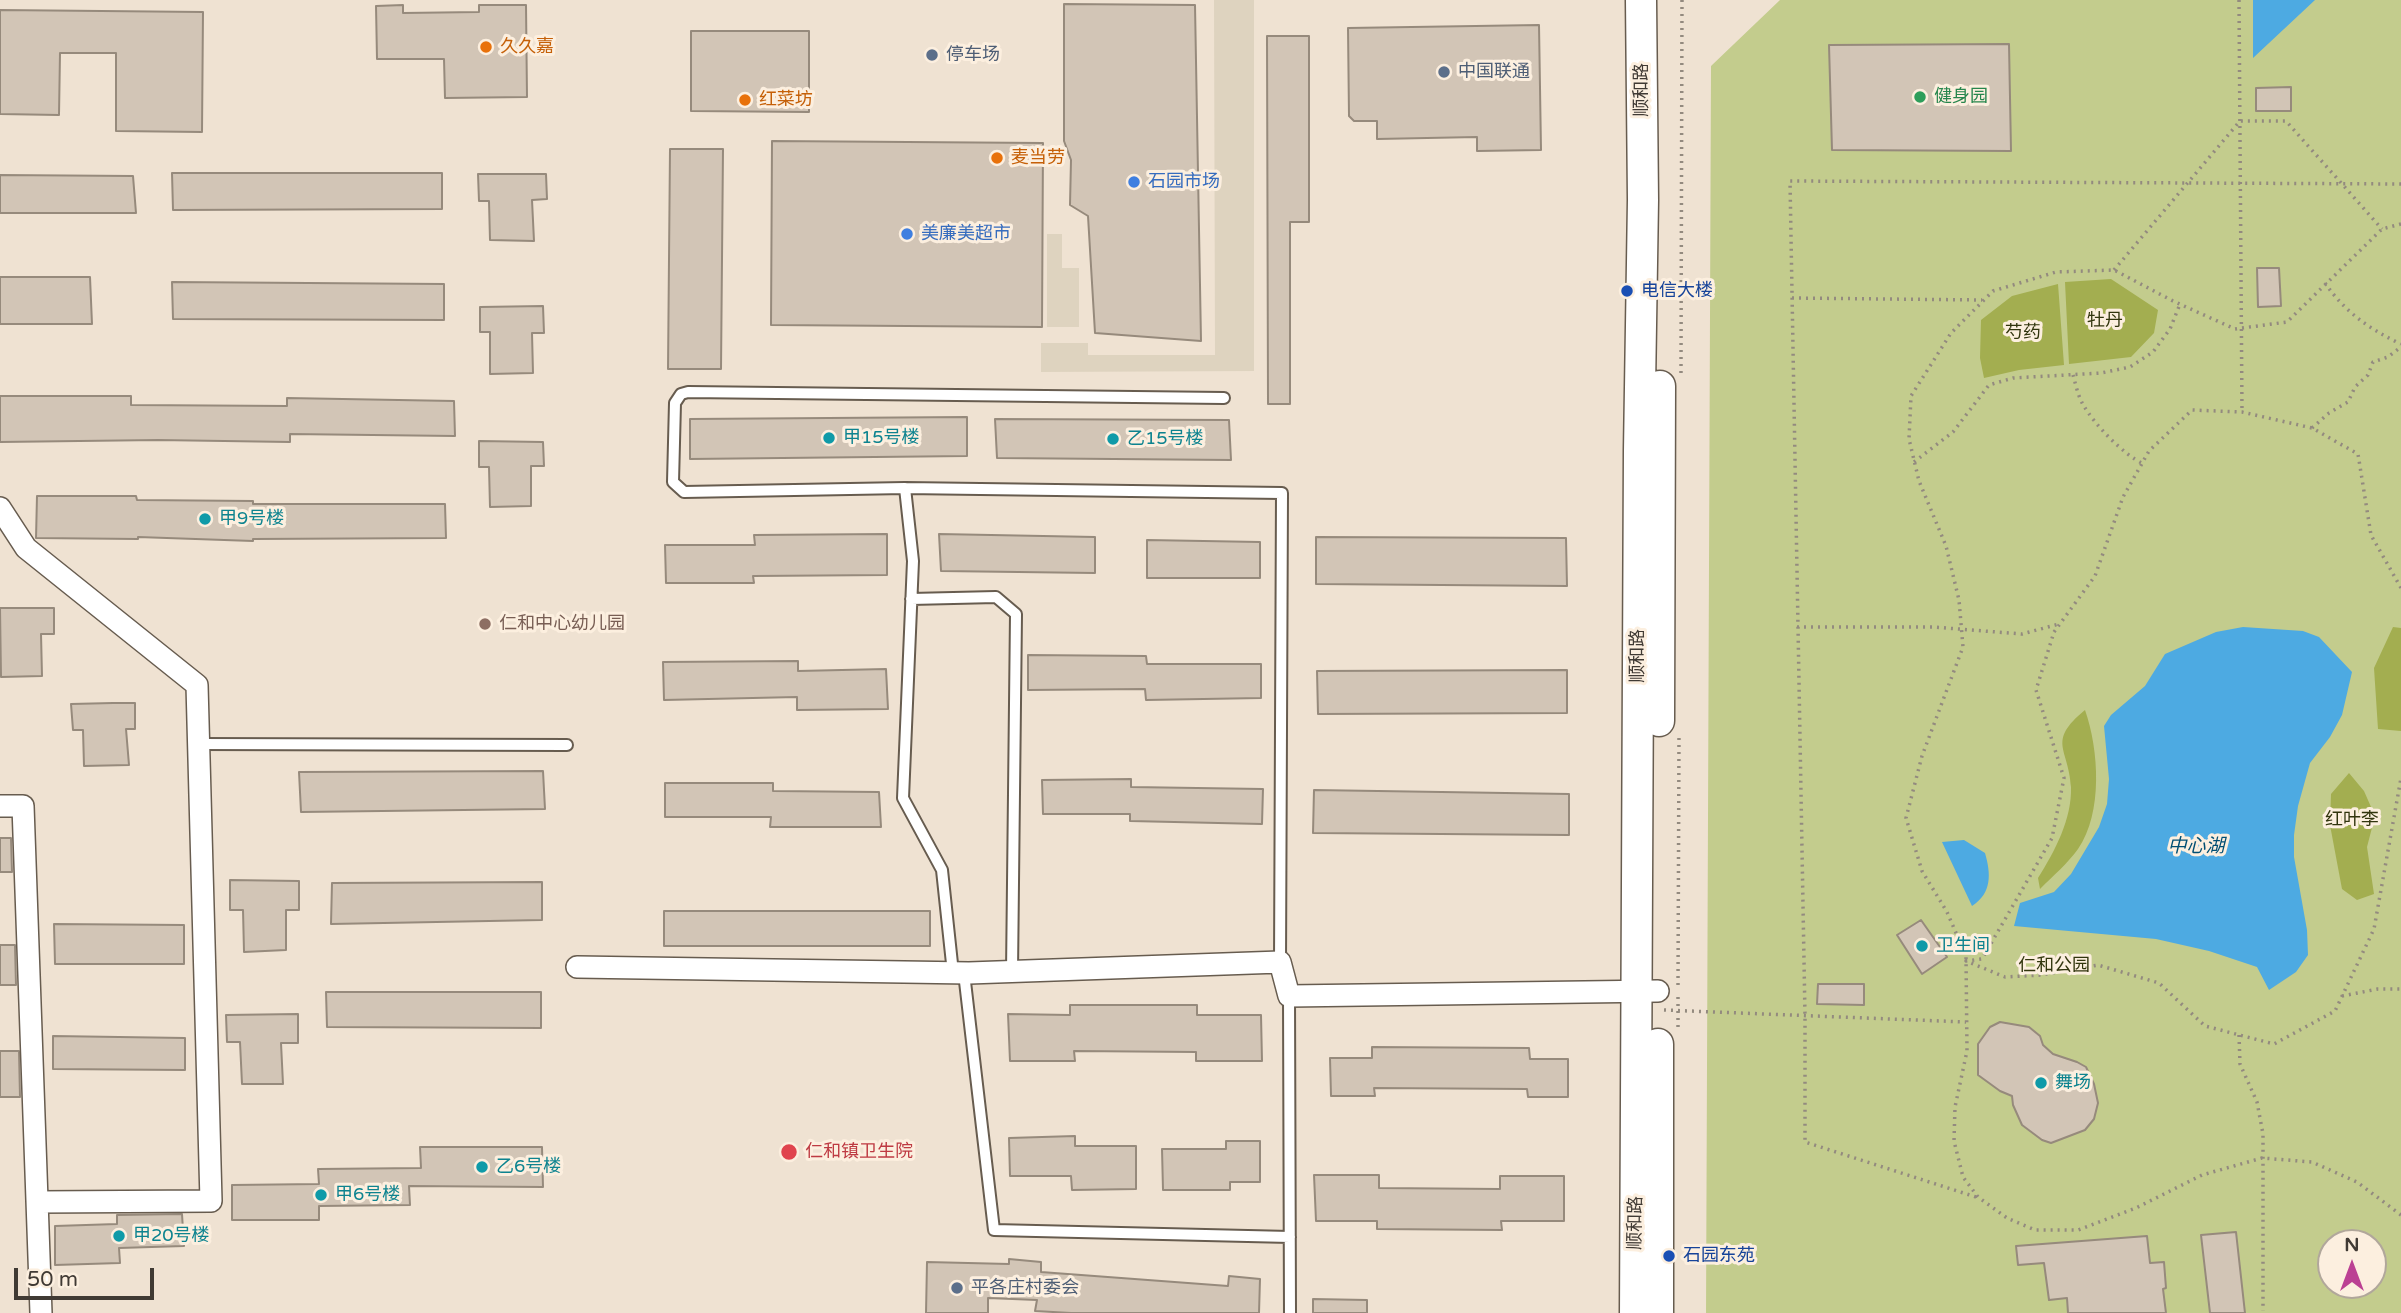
<!DOCTYPE html>
<meta charset="utf-8">
<style>
body{margin:0}
#map{position:relative;width:2401px;height:1313px;overflow:hidden;background:#efe2d2;font-family:"Varela Round",sans-serif}
canvas{display:block}
.north{position:absolute;left:2317px;top:1229px;width:70px;height:70px;box-sizing:border-box;background:#fcefdf;border:2px solid #b1a79b;border-radius:50%;rotate:0deg;font-size:19px;font-weight:700;line-height:28px;text-align:center;color:#403a34}
.north::after{content:'';display:block;margin:auto;width:24px;height:32px;background:#bb4193;clip-path:polygon(50% 0,100% 100%,50% 72%,0 100%)}
.scale{position:absolute;left:14px;top:1268px;width:140px;height:32px;box-sizing:border-box;border:4px solid #403a34;border-top:0;padding-left:9px;font-size:21px;line-height:24px;white-space:nowrap;color:#403a34;-webkit-text-stroke:5px #fcefdf;paint-order:stroke}
</style>
<div id="map">
<canvas width="2401" height="1313"></canvas>
<div class="north">N</div>
<div class="scale">50 m</div>
</div>
<script>
const context = document.querySelector('canvas').getContext('2d');
context.lineJoin = 'round';
function paint(path, color) {
  context.fillStyle = color;
  context.fill(path, 'evenodd');
}
function stroke(path, color, width, dash) {
  context.strokeStyle = color;
  context.lineWidth = width;
  context.lineCap = dash ? 'butt' : 'round';
  context.setLineDash(dash || []);
  context.stroke(path);
}
function drawText(font, color, halo, rows, align = 'center') {
  context.font = font + ' "Varela Round","Noto Sans SC",sans-serif';
  context.lineWidth = 6;
  context.setLineDash([]);
  context.textBaseline = 'middle';
  context.strokeStyle = halo;
  context.fillStyle = color;
  for (const [text, x, y, turn = 0] of rows) {
    context.save();
    context.translate(x, y);
    context.rotate((+turn || 0) * Math.PI / 180);
    context.textAlign = isNaN(turn) ? turn : align;
    if (halo) context.strokeText(text, 0, 0);
    context.fillText(text, 0, 0);
    context.restore();
  }
}
paint(new Path2D(`
 M1214,0H1254V371L1041,372V343H1088V355H1215Z
 M1047,234H1062V268H1079V327H1047Z`), '#ded3bf');
paint(new Path2D(`
 M1780,0H2401V1313H1706L1711,66ZM2331,1243H2373V1285H2331Z`), '#c3cc8d');
paint(new Path2D(`
 M2111,279L2158,310L2154,333L2131,357L2069,364L2065,282Z
 M2058,284L2064,365L2019,370L1984,378L1980,358L1981,320L2012,296Z
 M2393,627L2401,628V731L2378,729L2374,668Z
 M2085,710C2099,750 2103,813 2078,849C2068,863 2053,876 2040,889L2038,878C2055,851 2072,819 2071,787C2069,748 2046,742 2085,710Z
 M2349,773L2364,791L2375,816L2367,847L2374,894L2357,900L2342,889L2330,825L2331,794Z`), '#a3ae50');
paint(new Path2D(`
 M2253,0H2315L2253,58Z
 M2243,627L2303,631L2319,637L2352,672L2342,715L2330,737L2310,763L2298,806L2294,835V857L2307,930L2308,955L2296,972L2269,990L2257,967L2209,951L2156,939L2014,926L2020,903L2054,892L2071,874L2099,827L2107,804L2109,779L2104,726L2111,715L2145,686L2165,654L2216,632Z
 M1964,840L1985,853C1991,874 1992,893 1972,906L1942,842Z`), '#4daae2');
const building = new Path2D(`
 M1064,4L1195,5L1201,341L1095,333L1088,216L1070,205L1071,160L1064,141Z
 M403,5V13L479,12V5H526L527,97L445,98L444,59H377L376,6Z
 M0,10L203,12L202,132L116,131V53H60L59,115L0,114Z
 M1539,25L1541,150L1477,151V137L1377,139V121H1354L1349,116L1348,28Z
 M691,31H809V112L691,111Z
 M1267,36H1309V222H1290V404H1268Z
 M2009,44L2011,151L1832,150L1829,45Z
 M2291,87V111H2256V88Z
 M772,141L1043,143L1042,327L771,325Z
 M670,149H723L721,369H668Z
 M172,173H442V209L173,210Z
 M478,174H546L547,199L532,200L534,241L490,240L489,201H479Z
 M0,175L133,176L136,213H0Z
 M2257,268H2279L2281,306L2258,307Z
 M0,277H90L92,324H0Z
 M172,282L444,284V320L173,319Z
 M543,306L544,333H532L533,373L490,374V332H480V307Z
 M0,396H131V405L287,406V398L454,401L455,436L290,434V442L158,440L0,442Z
 M967,417V456L690,459V419Z
 M995,419L1229,420L1231,460L997,458Z
 M479,441L543,442L544,466H531V506L490,507L489,467H479Z
 M37,496H136L137,500L253,501V504H445L446,538L253,539V541L138,537V539L36,538Z
 M887,534V575L753,576L754,583H666L665,545H755L754,535Z
 M939,534L1095,537V573L941,571Z
 M1316,537L1566,538L1567,586L1316,584Z
 M1147,540L1260,542V578H1147Z
 M0,608H54V634H41L42,676L1,677Z
 M1028,655L1146,656L1147,664H1261V698L1146,700L1145,689L1028,690Z
 M798,661V671L886,669L888,709L797,710V697L664,700L663,662Z
 M1567,670V713L1318,714L1317,671Z
 M113,703H135V729H126L129,765L84,766L83,730H73L71,704Z
 M543,771L545,809L301,812L299,772Z
 M1131,779V787L1263,789L1262,824L1130,821V814H1043L1042,780Z
 M665,783H773V791L879,792L881,827H770L771,817H665Z
 M1314,790L1569,794V835L1313,833Z
 M0,838H11L12,872H0Z
 M230,880L299,881V910H286V950L244,952L243,910H230Z
 M542,882V920L331,924L332,883Z
 M664,911H930V946H664Z
 M1921,920L1947,957L1922,974L1897,935Z
 M54,924L184,925V964H55Z
 M0,945H15L16,985H0Z
 M1818,984H1864V1005L1817,1004Z
 M326,992H541V1028L327,1027Z
 M1070,1005H1197V1015H1261L1262,1061H1196V1052L1074,1051L1075,1061H1010L1008,1014L1070,1015Z
 M298,1014V1043H281L283,1084H242L240,1042H227L226,1015Z
 M2000,1022L2029,1027L2040,1036L2043,1045L2053,1054L2077,1062L2086,1067L2094,1084L2098,1103L2094,1119L2085,1130L2051,1143L2042,1140L2022,1125L2013,1105L2012,1096L2000,1091L1978,1075V1044L1990,1027Z
 M53,1036L185,1038V1070L53,1069Z
 M1372,1047L1529,1048L1530,1059H1568V1097H1528L1527,1089L1374,1088L1375,1096H1331L1330,1058H1372Z
 M0,1051H19L20,1097H0Z
 M1075,1136V1146H1136V1189L1072,1190L1071,1176H1010L1009,1138Z
 M1226,1141H1260V1182H1230V1190H1163L1162,1149H1226Z
 M420,1147H542L543,1187L409,1186L410,1205L319,1206V1220H232V1185L319,1184L318,1169L421,1168Z
 M1314,1175H1379V1188L1500,1189V1176H1564V1221H1501L1502,1230L1377,1229V1221H1316Z
 M182,1214L184,1246L119,1248L120,1263L55,1265V1226L117,1224V1215Z
 M2236,1232L2245,1313H2210L2201,1235Z
 M2147,1236L2150,1263L2164,1262L2166,1288L2163,1289L2166,1313H2068L2067,1298L2049,1300L2044,1263L2018,1265L2016,1246Z
 M1009,1259L1041,1262V1272L1228,1286L1229,1276L1260,1279L1259,1313H1071L1035,1311L1037,1300L988,1298V1313H926L927,1262L1009,1264Z
 M1313,1299L1367,1300V1313H1313Z`);
paint(building, '#d2c5b6');
stroke(building, '#968a7c', 2);
const service = new Path2D(`
 M905,488L1282,493L1280,962
 M911,599L996,597L1016,614L1012,972
 M198,744L567,745
 M953,973L942,870L903,798L913,561L905,488L684,492L673,482L675,403L681,394L688,392L1224,398
 M964,973L994,1230L1290,1237
 M1289,996L1290,1313`);
const minor = new Path2D(`
 M0,508L26,548L197,685L211,1201L38,1202
 M0,806H23L41,1313
 M577,967L969,973L1280,962L1289,996L1658,991`);
const secondary = new Path2D(`
 M1659,721L1660,386
 M1635,1313L1639,450L1643,200L1641,0
 M1658,1313V1044`);
stroke(service, '#675c4f', 14);
stroke(minor, '#675c4f', 24);
stroke(secondary, '#675c4f', 33);
stroke(new Path2D(`
 M2239,0L2242,412
 M2401,224L2382,229L2287,322L2235,329L2173,301L2114,270L2056,272L1993,291L1951,333L1911,396L1909,439L1919,481L1946,546L1959,600L1963,647L1922,756L1906,818L1922,871L1947,912L1966,956L1967,1051L1955,1107L1954,1141L1963,1177L1978,1197L2007,1218L2035,1230H2078L2136,1208L2202,1175L2262,1158L2312,1162L2357,1182L2401,1215
 M2114,270L2240,121H2286L2382,229
 M2325,283C2345,312 2369,329 2401,344
 M1792,298L1982,300
 M1681,373L1682,0
 M2073,375C2076,385 2078,397 2084,406C2094,424 2124,455 2142,463
 M2312,428L2329,413L2348,402L2355,387L2368,375L2373,362L2388,357L2401,347
 M1914,462L1953,432L1989,385L2013,378L2101,373L2130,367L2153,352L2170,329L2180,304
 M2401,588L2371,535L2358,454L2312,428L2242,412L2192,410L2149,451L2123,497L2095,576L2054,632L2036,690L2064,778L2052,838L1982,959L1966,961L2005,977L2041,975L2098,965L2159,983L2205,1026L2274,1044L2335,1011L2374,929L2401,778
 M1797,627H1933L2022,634L2059,624
 M1678,985L1679,734
 M2342,996L2378,989H2401
 M1678,997V1031
 M1664,1010L1966,1022
 M2239,1035L2240,1064L2257,1102L2263,1134V1311
 M1976,1197L1805,1142V1016L1790,181L2401,184`), '#938a7f', 3.5, [2, 5]);
stroke(service, '#fff', 10);
stroke(minor, '#fff', 21);
stroke(secondary, '#fff', 30);
for (const [x, y, r, color] of [
 [486,47,7,"#e8710a"],
 [932,55,7,"#5c6f8a"],
 [1444,72,7,"#5c6f8a"],
 [1920,97,7,"#2e9e5b"],
 [745,100,7,"#e8710a"],
 [997,158,7,"#e8710a"],
 [1134,182,7,"#3f7fe0"],
 [907,234,7,"#3f7fe0"],
 [1627,291,7,"#1a4fb4"],
 [829,438,7,"#0f9aa8"],
 [1113,439,7,"#0f9aa8"],
 [205,519,7,"#0f9aa8"],
 [485,624,7,"#8d6e63"],
 [1922,946,7,"#0f9aa8"],
 [2041,1083,7,"#0f9aa8"],
 [789,1152,9,"#e0444e"],
 [482,1167,7,"#0f9aa8"],
 [321,1195,7,"#0f9aa8"],
 [119,1236,7,"#0f9aa8"],
 [1669,1256,7,"#1a4fb4"],
 [957,1288,7,"#5c6f8a"]
]) {
  const dot = new Path2D();
  dot.arc(x, y, r, 0, 2 * Math.PI);
  context.fillStyle = color;
  context.fill(dot);
  stroke(dot, '#fcefdf', 2.5);
}
drawText('18px', '#c56008', '#fcefdf', [
 ["久久嘉",500,47],
 ["红菜坊",759,100],
 ["麦当劳",1011,158]
], 'left');
drawText('18px', '#4e5e75', '#fcefdf', [
 ["停车场",946,55],
 ["中国联通",1458,72],
 ["平各庄村委会",971,1288]
], 'left');
drawText('18px', '#403a34', '#fcefdf', [
 ["顺和路",1642,90,-90],
 ["顺和路",1638,656,-90],
 ["顺和路",1636,1223,-89]
]);
drawText('18px', '#27864d', '#fcefdf', [
 ["健身园",1934,97]
], 'left');
drawText('18px', '#366cbe', '#fcefdf', [
 ["石园市场",1148,182],
 ["美廉美超市",921,234]
], 'left');
drawText('18px', '#164399', '#fcefdf', [
 ["电信大楼",1641,291],
 ["石园东苑",1683,1256]
], 'left');
drawText('18px', '#31350d', '#fcefdf', [
 ["牡丹",2105,321],
 ["芍药",2023,333],
 ["红叶李",2352,820],
 ["仁和公园",2054,966]
]);
drawText('18px', '#0d838f', '#fcefdf', [
 ["甲15号楼",843,438],
 ["乙15号楼",1127,439],
 ["甲9号楼",219,519],
 ["卫生间",1936,946],
 ["舞场",2055,1083],
 ["乙6号楼",496,1167],
 ["甲6号楼",335,1195],
 ["甲20号楼",133,1236]
], 'left');
drawText('18px', '#785e54', '#fcefdf', [
 ["仁和中心幼儿园",499,624]
], 'left');
drawText('18px', '#be3a42', '#fcefdf', [
 ["仁和镇卫生院",805,1152]
], 'left');
drawText('italic 19px', '#004e73', '#fcefdf', [
 ["中心湖",2196,847]
]);
</script>
